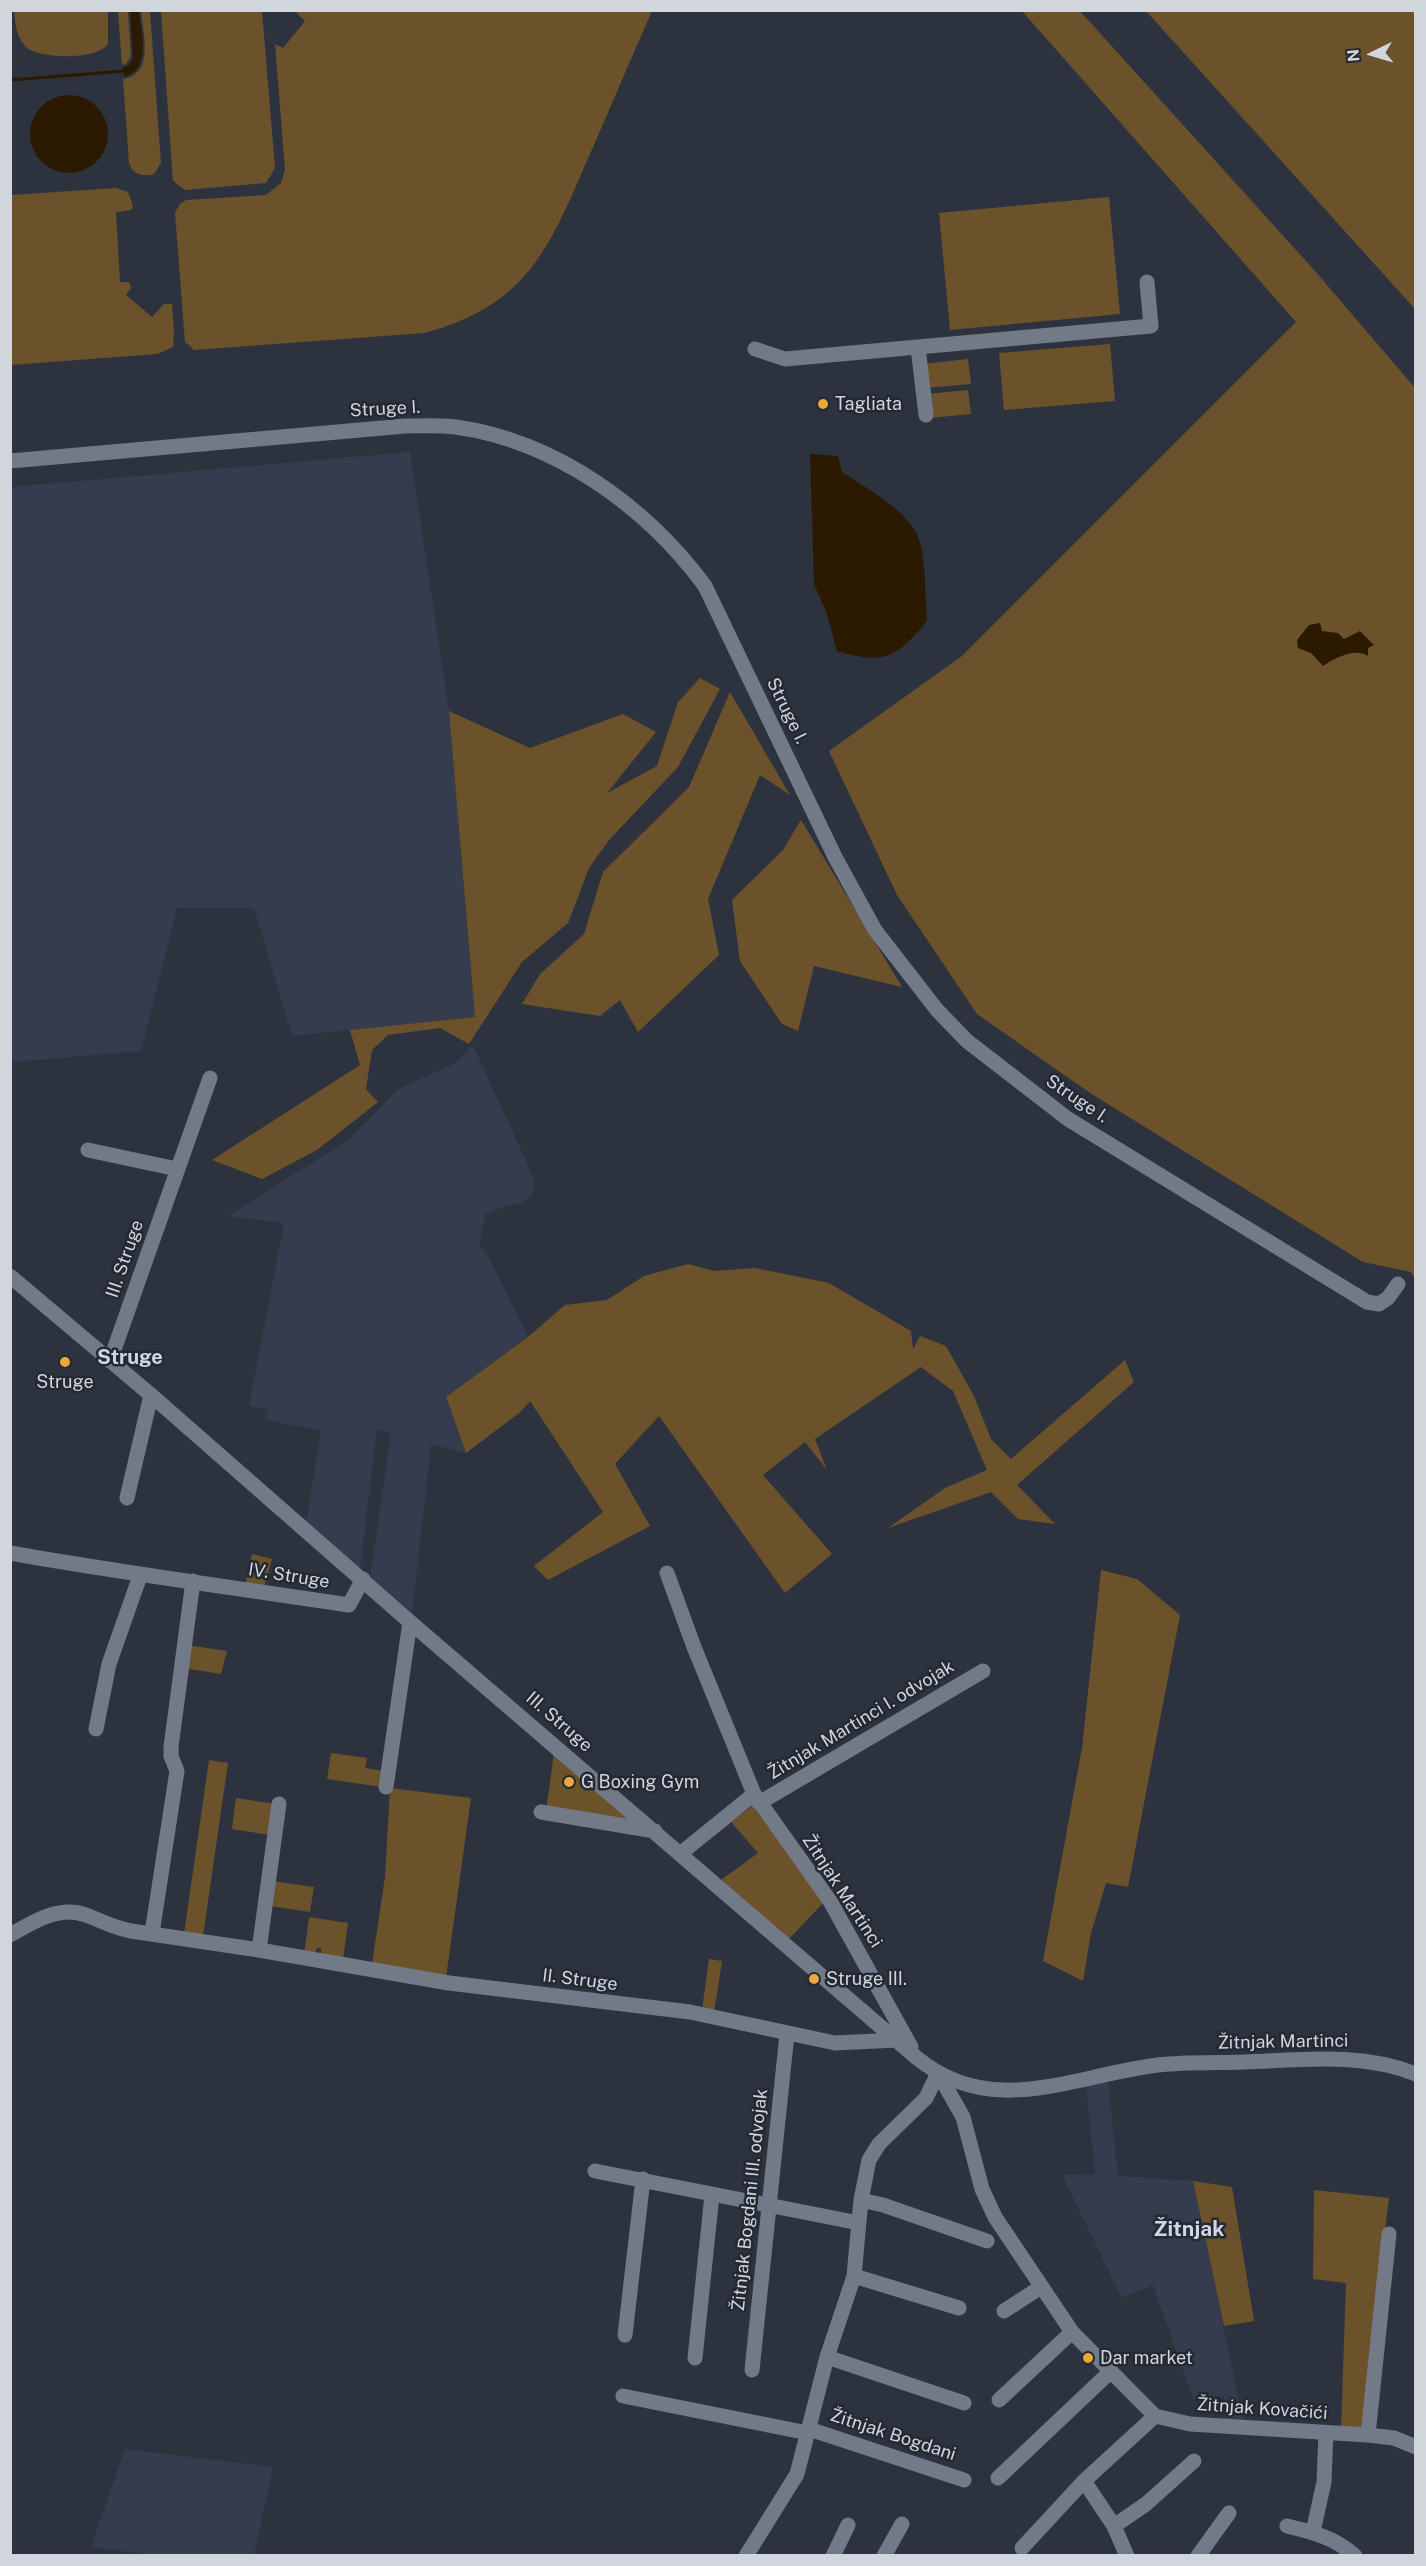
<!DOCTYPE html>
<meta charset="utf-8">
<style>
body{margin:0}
#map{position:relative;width:1426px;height:2566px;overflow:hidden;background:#2d333e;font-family:"Public Sans",sans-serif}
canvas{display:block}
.frame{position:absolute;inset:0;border:12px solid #d1d5dc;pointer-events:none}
.north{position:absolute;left:1342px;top:24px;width:60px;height:60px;-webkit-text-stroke:4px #242934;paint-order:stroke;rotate:265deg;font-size:16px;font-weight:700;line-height:24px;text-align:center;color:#d1d5dc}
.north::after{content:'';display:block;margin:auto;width:21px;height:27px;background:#d1d5dc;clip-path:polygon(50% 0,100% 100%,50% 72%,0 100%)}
</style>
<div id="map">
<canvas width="1426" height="2566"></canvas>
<div class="frame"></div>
<div class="north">N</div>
</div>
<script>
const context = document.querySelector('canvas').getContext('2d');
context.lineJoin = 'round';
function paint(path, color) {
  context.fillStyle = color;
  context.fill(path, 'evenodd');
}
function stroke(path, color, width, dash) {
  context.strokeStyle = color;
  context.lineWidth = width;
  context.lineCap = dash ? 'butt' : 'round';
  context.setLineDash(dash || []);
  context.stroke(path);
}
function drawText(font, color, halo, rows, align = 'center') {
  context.font = font + ' "Public Sans",sans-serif';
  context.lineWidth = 5;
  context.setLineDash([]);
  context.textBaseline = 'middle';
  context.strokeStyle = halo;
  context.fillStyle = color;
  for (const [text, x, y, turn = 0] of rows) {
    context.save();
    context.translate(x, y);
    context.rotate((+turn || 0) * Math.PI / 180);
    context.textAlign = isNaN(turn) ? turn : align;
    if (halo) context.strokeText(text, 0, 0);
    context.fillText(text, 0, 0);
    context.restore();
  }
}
paint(new Path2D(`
 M410,452L449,711L475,1017L292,1036L254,908H177L141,1051L11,1062V487Z
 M473,1045L535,1181L532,1195L524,1201L486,1213L479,1246L486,1252L528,1337L446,1397L466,1453L431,1444L412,1613L370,1579L391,1433L377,1430L360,1569L306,1524L321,1431L266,1420L268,1410L249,1406L284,1223L228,1216L350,1139L398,1089L456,1063Z
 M1108,2081L1118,2176L1193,2181L1244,2425L1225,2423L1224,2396L1193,2399L1153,2285L1122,2298L1062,2175L1095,2174L1086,2085Z
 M125,2449L273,2467L254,2555L159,2556L91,2547Z`), '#343c4d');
paint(new Path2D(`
 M14,11H108V44C98,60 38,60 25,46C16,36 15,23 14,11Z
 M118,11H128L131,56L126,64L122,65Z
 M141,11H150L161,163L154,174C143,177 133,175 129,163L123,79C155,74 143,34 141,11Z
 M161,11H262L275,168L266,183L185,190L173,181Z
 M297,11V10L652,11C631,58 611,106 590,154C550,245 530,305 424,333L194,350L185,342L175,213L180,204L186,200L266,195L281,183L285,170L275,44L283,48L305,21L298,14Z
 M1022,11H1080L1315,271L1415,388V1279L1411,1272L1363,1262L1090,1093L977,1014L897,895L829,751L962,656L1296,322Z
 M1146,11H1415V309Z
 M116,188L128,192L133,206L131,210L116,212L120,282H129L131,288L126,295L152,317L164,304H172L174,332L173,347L157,354L11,365V195Z
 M1109,197L1120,314L950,330L939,213Z
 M1110,344L1115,401L1004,410L999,353Z
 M968,359L971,384L925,388L923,364Z
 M968,390L971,414L930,418L927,394Z
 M700,678L720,689L678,767L609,840L589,868L568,923L522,962L469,1044L440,1028L388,1035L372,1050L366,1089L378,1102L317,1150L262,1179L212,1160L360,1065L350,1030L475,1017L449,711L530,748L623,714L656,732L607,793L657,766L678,702Z
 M730,692L790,795L760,775L708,899L719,955L638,1032L620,1000L600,1016L522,1004L540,974L584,934L603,872L689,787Z
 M801,820L902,987L814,966L798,1031L782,1024L740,961L732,900L783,850Z
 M688,1264L714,1271L755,1268L829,1283L911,1331L913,1349L920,1336L946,1346L974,1396L991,1439L1011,1459L1125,1360L1134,1382L1017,1485L1055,1524L1018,1519L991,1492L888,1528L945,1488L987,1470L953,1391L921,1367L815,1439L827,1470L805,1442L763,1475L832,1554L785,1593L659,1416L615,1464L650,1526L548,1580L534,1566L603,1512L530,1401L519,1413L466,1453L446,1397L528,1337L565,1305L607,1300L644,1276Z
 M252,1554L272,1559L264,1588L245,1585Z
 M1101,1570L1137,1579L1180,1615L1128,1887L1106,1883L1091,1933L1083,1981L1043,1961L1082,1748Z
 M187,1645L227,1651L221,1674L183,1668Z
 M331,1753L367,1758L365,1768L384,1771L382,1787L327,1779Z
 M554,1753L633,1821L546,1811Z
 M209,1760L228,1763L203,1936L184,1934Z
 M390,1788L471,1798L446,1978L372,1964L385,1877Z
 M236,1798L275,1804L270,1835L232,1829Z
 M755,1804L826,1900L788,1940L721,1880L758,1853L731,1822Z
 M273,1881L314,1887L310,1912L270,1906Z
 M309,1917L348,1923L343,1960L321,1955V1948H317L315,1954H304Z
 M709,1959L722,1961L714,2013L702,2010Z
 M1193,2181L1232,2187L1254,2321L1224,2326Z
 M1314,2190L1389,2198L1362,2427L1341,2430L1346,2283L1313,2279Z`), '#6c522b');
paint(new Path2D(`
 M130,11H139C141,32 152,70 124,77L123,67L128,66L133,58Z
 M30 134a39 39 0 1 1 78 0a39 39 0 1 1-78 0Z
 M810,454L838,456L842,472C867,489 911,511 920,542C926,564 925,597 927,621C897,658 884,665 837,651L827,614L814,584Z
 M1320,623L1322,631L1338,633L1344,639L1360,631L1374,645L1368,648V656C1356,647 1334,658 1323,666L1311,653L1298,648L1297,640L1309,625Z`), '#2b1900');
stroke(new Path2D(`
 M10,80L125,71`), '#2b1900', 3);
stroke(new Path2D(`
 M918,347L926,415
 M755,349L785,359L1151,326L1147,282
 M10,461L405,426C422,426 439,425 456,427C555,441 646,506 705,586L835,857L875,930L937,1010L967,1041L1068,1119L1367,1302L1379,1304L1388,1298L1398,1284
 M88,1150L177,1169
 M10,1276L151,1395L410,1622L917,2058C993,2120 1074,2075 1158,2065C1186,2062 1216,2063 1244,2062C1301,2060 1361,2052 1416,2074
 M110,1361L210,1078
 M127,1498L151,1395
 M10,1553C123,1573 236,1588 349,1605L363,1579
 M667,1573L694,1647L754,1794L830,1901L911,2047
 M96,1729L109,1664L140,1576
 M386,1787L410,1622
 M759,1803L983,1671
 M541,1812L655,1831
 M680,1854L754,1794
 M152,1933L177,1771L171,1756V1747L193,1581
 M10,1935C33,1922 59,1905 86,1915C102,1921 114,1928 131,1931L259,1950L449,1983L690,2012L835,2043L897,2040
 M259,1950L279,1804
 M938,2073L963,2117L982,2189L995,2217L1072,2332L1155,2416L1190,2424L1368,2435L1394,2438L1416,2447
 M595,2171L859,2223
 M861,2200L883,2205L987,2241
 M854,2276L959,2308
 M1004,2311L1041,2287
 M625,2335L643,2179
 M827,2357L964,2403
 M695,2358L712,2195
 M752,2370L787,2034
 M623,2396L808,2433
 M999,2400L1072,2332
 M809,2429L964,2480
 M1368,2435L1389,2234
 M998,2478L1110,2372
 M1084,2481L1114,2526L1127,2556
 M1114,2526L1146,2504L1194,2461
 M1287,2526C1312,2532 1336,2538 1355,2556
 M1313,2532L1324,2482L1326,2433
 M1022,2548L1084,2481L1155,2416
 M746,2556L797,2474L827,2357L854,2276L861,2200L869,2160L879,2144L926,2098L938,2073
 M833,2556L848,2525
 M884,2556L902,2524
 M1198,2556L1229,2513`), '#737a87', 15);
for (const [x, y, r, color] of [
 [823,404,6,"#eba939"],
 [65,1362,6,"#eba939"],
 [569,1782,6,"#eba939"],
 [814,1979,6,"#eba939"],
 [1088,2358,6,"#eba939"]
]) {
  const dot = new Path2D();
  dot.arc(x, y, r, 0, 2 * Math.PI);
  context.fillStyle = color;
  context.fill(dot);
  stroke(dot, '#242934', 2);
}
drawText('18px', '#d1d5dc', '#242934', [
 ["Tagliata",835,404],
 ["Struge",65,1382,"center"],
 ["G Boxing Gym",581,1782],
 ["Struge III.",826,1979],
 ["Dar market",1100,2358]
], 'left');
drawText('18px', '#d1d5dc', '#242934', [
 ["Struge I.",385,409,-3],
 ["Struge I.",787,711,64],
 ["Struge I.",1077,1099,34],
 ["III. Struge",125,1259,-71],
 ["IV. Struge",289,1576,9],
 ["Žitnjak Martinci I. odvojak",861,1720,-31],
 ["III. Struge",559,1722,41],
 ["Žitnjak Martinci",842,1891,57],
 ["II. Struge",580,1980,7],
 ["Žitnjak Martinci",1283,2042,-1],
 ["Žitnjak Bogdani III. odvojak",750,2200,-84],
 ["Žitnjak Kovačići",1262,2409,4],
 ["Žitnjak Bogdani",893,2435,18]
]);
drawText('bold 20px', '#cfd6e5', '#242934', [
 ["Struge",130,1358]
]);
drawText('bold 21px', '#cfd6e5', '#242934', [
 ["Žitnjak",1189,2230]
]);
</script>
